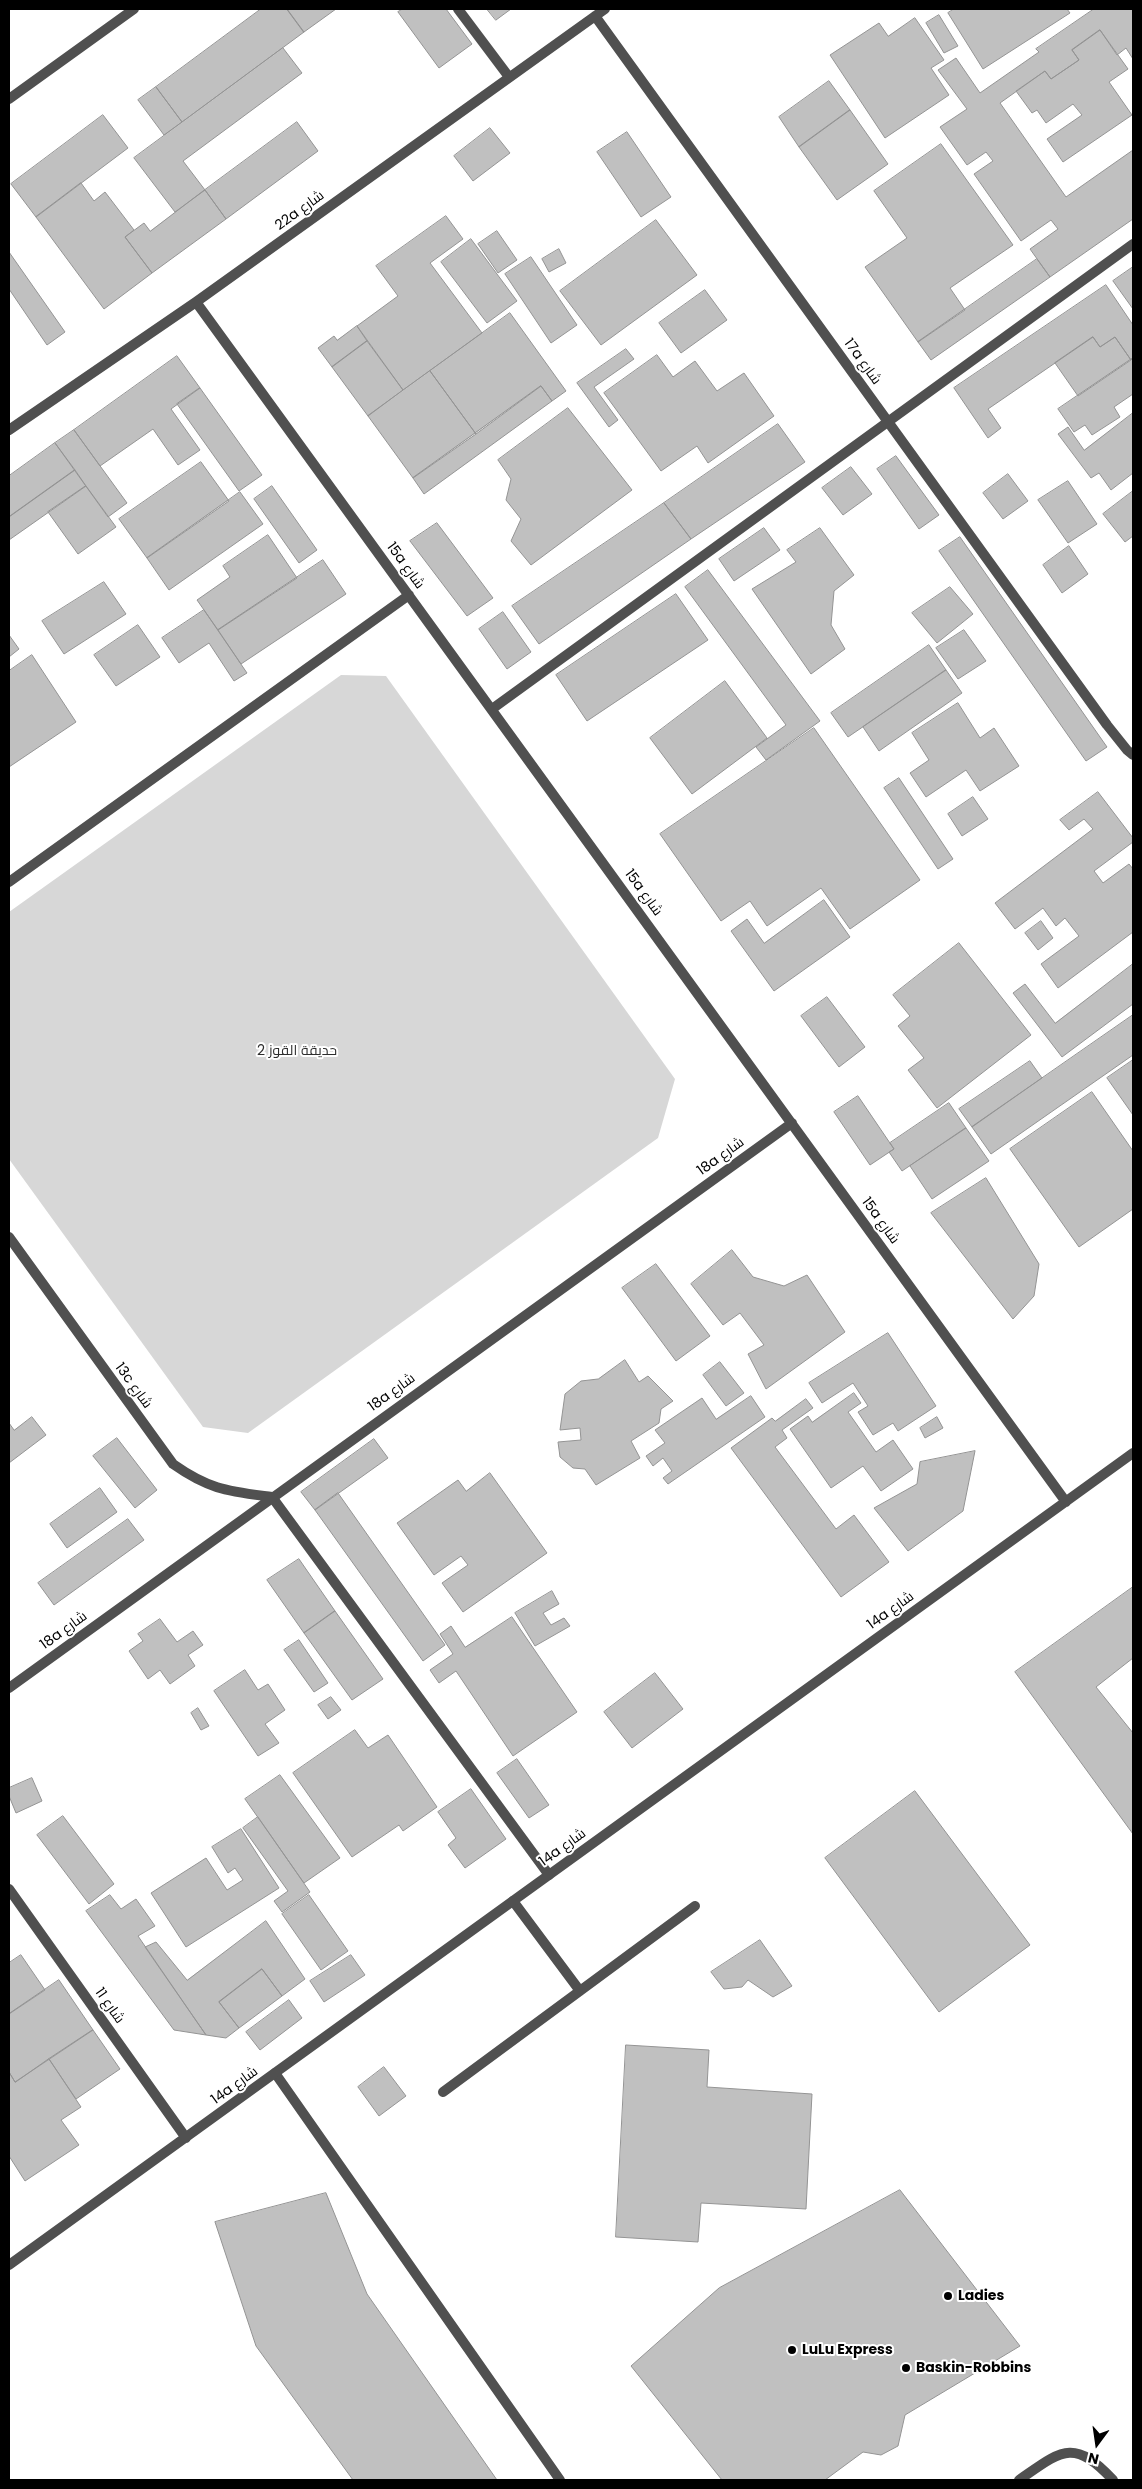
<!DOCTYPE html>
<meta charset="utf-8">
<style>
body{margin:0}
#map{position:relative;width:1142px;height:2489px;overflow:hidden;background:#fff;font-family:Poppins,sans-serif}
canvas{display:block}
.frame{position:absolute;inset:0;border:10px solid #000;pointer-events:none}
.north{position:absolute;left:1072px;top:2419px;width:50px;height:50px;-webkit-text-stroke:4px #fff;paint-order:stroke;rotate:194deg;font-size:14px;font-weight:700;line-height:20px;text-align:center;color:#000}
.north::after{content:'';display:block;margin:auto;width:18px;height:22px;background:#000;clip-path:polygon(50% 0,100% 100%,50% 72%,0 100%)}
</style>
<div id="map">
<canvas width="1142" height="2489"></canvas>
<div class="frame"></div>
<div class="north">N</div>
</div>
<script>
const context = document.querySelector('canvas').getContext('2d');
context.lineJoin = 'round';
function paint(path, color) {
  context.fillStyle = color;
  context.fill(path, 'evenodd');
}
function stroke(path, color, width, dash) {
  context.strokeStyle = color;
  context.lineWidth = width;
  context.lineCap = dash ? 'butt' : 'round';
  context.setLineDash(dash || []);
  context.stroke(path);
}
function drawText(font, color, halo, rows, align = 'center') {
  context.font = font + ' Poppins,Cairo,sans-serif';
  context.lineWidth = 4;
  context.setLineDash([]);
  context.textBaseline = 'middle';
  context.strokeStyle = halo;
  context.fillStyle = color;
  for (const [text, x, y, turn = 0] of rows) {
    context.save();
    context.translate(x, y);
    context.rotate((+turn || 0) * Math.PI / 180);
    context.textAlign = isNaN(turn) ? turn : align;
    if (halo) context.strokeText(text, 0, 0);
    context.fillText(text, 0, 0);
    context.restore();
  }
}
paint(new Path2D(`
 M341,675L386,676L675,1079L658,1138L248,1433L203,1427L9,1159V912Z`), '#d7d7d7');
const building = new Path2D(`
 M261,9H287L304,32L182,122L156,87Z
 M287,9H336L304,32Z
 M403,9H446L472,44L439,68L398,12Z
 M487,9H511L496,20Z
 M954,9H1067L1070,13L983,69L948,13Z
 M1094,9H1133V59L1126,48L1117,55L1100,30L1072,50L1079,60L1051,79L1045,71L1000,103L1066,197L1133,150V219L1050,277L1030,249L1058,229L1051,220L1021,241L974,174L993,161L986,152L967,165L940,127L967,109L938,70L956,58L980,93L1039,52L1036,49Z
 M939,15L958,46L944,53L926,23Z
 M915,18L944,60L931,68L949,95L885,138L830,55L879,23L888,36Z
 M1100,30L1128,69L1109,82L1132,115L1063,162L1047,139L1082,115L1073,104L1046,123L1037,110L1032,113L1016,91L1045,71L1051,79L1079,60L1072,50Z
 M283,48L302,73L183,161L205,190L175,212L134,158Z
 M829,81L850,110L799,147L779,117Z
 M156,87L182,122L164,135L138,100Z
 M850,110L888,164L837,200L799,147Z
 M103,115L128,148L36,217L11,184Z
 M297,122L318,151L226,219L205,190Z
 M490,128L510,153L473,181L454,156Z
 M627,132L671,197L641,217L597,152Z
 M941,144L1013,245L950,288L965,310L918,342L865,267L907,238L874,191Z
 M81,183L94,201L105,192L134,230L125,237L152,273L104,309L36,217Z
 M205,190L226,219L152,273L125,237L144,223L150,231Z
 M446,216L463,239L430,263L482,333L403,390L357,326L398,296L376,266Z
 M656,220L697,275L601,345L560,291Z
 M497,231L517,260L498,273L478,244Z
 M471,239L517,301L487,323L441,262Z
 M559,249L566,263L549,272L542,259Z
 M9,252L65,332L47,345L9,289Z
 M531,257L577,325L551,343L505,274Z
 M1037,259L1050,277L931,360L918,342Z
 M1133,267V309L1113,281Z
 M1106,285L1133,325V358L1131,360L1115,337L1100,347L1093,337L988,409L1001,428L988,438L954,388Z
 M705,290L727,320L681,353L659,323Z
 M510,313L566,391L552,401L541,386L476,434L430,371Z
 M357,326L367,341L332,367L318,348L334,336L337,340Z
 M1093,337L1100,347L1115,337L1131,360L1078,396L1055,363Z
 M367,341L403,390L368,416L332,367Z
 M626,349L634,359L594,387L618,420L609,427L577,383Z
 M657,355L673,377L695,361L717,391L744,373L774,416L708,463L697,446L661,471L604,393Z
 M177,356L200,388L171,409L200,450L178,465L153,429L100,466L74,430Z
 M1133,358V394L1114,407L1120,417L1092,435L1085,425L1074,432L1058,409Z
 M430,371L476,434L413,478L368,416Z
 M541,386L552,401L424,494L413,478Z
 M200,388L262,475L239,491L177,404Z
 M568,408L632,490L531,565L511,541L521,519L506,500L511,479L498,460Z
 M1133,413V473L1111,490L1099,473L1091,478L1058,434L1068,427L1084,450Z
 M778,424L805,462L691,539L664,503Z
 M74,430L127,503L108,517L55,443Z
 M55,443L75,470L9,517V476Z
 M896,456L939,515L919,529L877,469Z
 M201,462L229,501L147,558L119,519Z
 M851,467L872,494L843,515L822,488Z
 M75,470L86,486L9,540V517Z
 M1008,474L1028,501L1003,519L983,493Z
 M1068,481L1097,524L1068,543L1038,500Z
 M86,486L116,527L78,554L48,512Z
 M272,486L317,550L299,563L254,499Z
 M1133,491V536L1125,542L1103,514Z
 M240,492L263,524L169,590L147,558Z
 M664,503L691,539L539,644L512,606Z
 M437,523L493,598L467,616L410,541Z
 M764,528L780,550L734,581L719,559Z
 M820,528L854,575L834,591L831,625L845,649L811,674L752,589L796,562L787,550Z
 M268,535L297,578L218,630L197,600L230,577L223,566Z
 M960,537L1107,747L1086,761L939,551Z
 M1069,546L1088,574L1062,593L1043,565Z
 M323,560L346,594L241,664L218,630Z
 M708,570L820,721L766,760L756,747L786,725L685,587Z
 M104,582L126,614L64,654L42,621Z
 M950,587L973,614L937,643L912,613Z
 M676,594L708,640L587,721L556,675Z
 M204,610L247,673L234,681L209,643L179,663L162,638Z
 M503,612L531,652L507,669L479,629Z
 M138,625L160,657L116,686L94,655Z
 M964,630L986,661L958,679L936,648Z
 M9,635L19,649L9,657Z
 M929,645L946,670L848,737L831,713Z
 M32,655L76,722L9,767V671Z
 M946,670L962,693L879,751L863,727Z
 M725,681L767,738L692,794L650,738Z
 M958,703L980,738L994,728L1019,766L980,791L966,770L926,797L910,773L929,760L912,733Z
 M814,728L920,880L850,929L821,888L767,926L750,901L721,921L660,834Z
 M899,778L953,859L938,869L884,788Z
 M1098,792L1133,838V842L1094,871L1103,883L1129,864L1133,869V932L1058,988L1041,964L1079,936L1065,918L1056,926L1043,908L1015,929L995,903L1093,829L1084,819L1069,830L1060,820Z
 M973,797L988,819L962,836L948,814Z
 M824,900L850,937L774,991L731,931L747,919L764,943Z
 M1041,921L1053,938L1038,950L1025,933Z
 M959,943L1031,1035L937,1108L908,1070L924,1058L898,1026L910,1016L893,995Z
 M1133,964V1004L1062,1057L1013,993L1025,984L1055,1023Z
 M827,997L865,1047L839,1067L801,1016Z
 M1133,1015V1055L991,1154L972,1127Z
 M1133,1060V1115L1107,1078Z
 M1030,1061L1042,1078L972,1127L959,1109Z
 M1092,1092L1133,1151V1209L1079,1247L1010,1149Z
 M858,1096L894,1149L870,1165L834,1112Z
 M949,1103L966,1128L902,1171L889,1152L894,1149L890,1143Z
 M966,1128L989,1161L932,1199L910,1166Z
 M986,1178L1039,1264L1034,1296L1013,1319L931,1213Z
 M732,1250L753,1277L784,1286L807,1275L845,1332L766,1389L748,1354L764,1345L740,1313L723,1325L691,1284Z
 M656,1264L710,1336L676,1361L622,1288Z
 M888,1333L936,1406L898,1431L893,1423L873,1435L858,1412L868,1406L853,1383L822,1403L809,1383Z
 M625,1360L639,1382L648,1376L673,1401L661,1409L659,1423L631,1441L640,1458L596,1485L585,1469L573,1468L560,1457L558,1442L581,1440L580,1428L560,1430L565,1394L581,1381L598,1379Z
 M720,1362L744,1393L726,1406L703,1375Z
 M854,1393L861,1403L848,1412L876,1452L893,1440L913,1469L881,1491L863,1466L831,1488L790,1429L808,1416L812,1422Z
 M751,1396L765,1417L668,1484L663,1478L672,1471L663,1458L653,1466L646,1456L665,1443L655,1430L702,1398L716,1419Z
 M806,1399L813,1408L782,1430L787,1438L775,1447L836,1529L854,1515L889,1562L841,1597L731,1448L772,1418L775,1421Z
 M32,1417L46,1435L9,1463V1423L14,1430Z
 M937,1417L943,1428L925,1438L920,1428Z
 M117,1438L157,1490L135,1508L93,1456Z
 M374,1439L388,1458L315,1510L301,1492Z
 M975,1451L963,1511L908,1551L874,1508L917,1484L920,1462Z
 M490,1473L547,1553L463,1612L442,1583L468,1565L461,1556L434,1575L397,1523L458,1480L466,1491Z
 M100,1488L117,1512L67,1548L50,1524Z
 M338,1493L445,1645L423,1661L315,1510Z
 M128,1519L144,1540L54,1605L38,1583Z
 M299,1559L335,1611L304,1633L267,1580Z
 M1133,1587V1658L1096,1687L1133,1733V1834L1015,1672Z
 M552,1591L559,1604L543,1613L551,1625L564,1618L570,1626L535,1646L515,1613Z
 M335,1611L383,1679L352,1700L304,1633Z
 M512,1617L577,1712L513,1756L456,1671L439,1683L430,1670L453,1654L440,1634L451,1626L465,1647Z
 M160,1619L177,1642L193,1631L203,1645L188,1655L195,1666L170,1684L160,1670L148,1679L129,1651L143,1641L138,1634Z
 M299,1640L328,1683L314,1692L284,1650Z
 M245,1670L258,1690L268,1684L285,1710L265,1724L279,1743L258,1756L214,1691Z
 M655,1673L683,1709L632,1748L604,1712Z
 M331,1697L341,1710L328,1719L318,1705Z
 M198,1708L209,1726L201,1730L191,1713Z
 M355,1730L368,1748L388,1735L437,1807L403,1831L399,1825L352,1857L293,1773Z
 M517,1759L549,1805L529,1818L497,1773Z
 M280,1775L340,1858L304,1883L245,1799Z
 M32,1778L42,1801L16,1813L9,1796V1788Z
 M471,1789L506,1839L465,1868L448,1845L456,1838L438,1812Z
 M915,1791L1030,1945L939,2012L825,1858Z
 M63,1816L114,1884L89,1904L37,1835Z
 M258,1817L310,1892L282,1912L274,1901L288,1891L243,1828Z
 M241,1829L279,1888L186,1947L151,1893L206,1858L227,1890L243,1880L235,1868L228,1873L212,1847Z
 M110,1895L121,1909L136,1899L155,1926L138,1936L206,2035L174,2030L86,1911Z
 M309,1895L348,1951L321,1970L282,1914Z
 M266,1921L305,1979L282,1996L262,1969L219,2002L239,2028L226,2038L206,2035L145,1947L156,1942L187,1980Z
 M760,1940L792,1986L773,1997L748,1980L742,1987L724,1989L711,1972Z
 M21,1955L45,1990L9,2014V1963Z
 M351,1955L365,1975L324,2002L310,1981Z
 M262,1969L282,1996L239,2028L219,2002Z
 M59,1980L93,2030L15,2082L9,2072V2014Z
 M289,2000L302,2018L260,2050L246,2032Z
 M93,2030L120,2069L76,2099L49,2059Z
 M626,2045L709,2050L707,2087L812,2094L806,2209L701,2203L698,2242L616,2237Z
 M49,2059L81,2107L61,2120L79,2145L25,2181L9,2156V2072L15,2082Z
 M384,2067L406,2096L379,2116L358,2087Z
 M900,2190L1020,2346L905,2415L898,2446L881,2455L863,2452L825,2480H722L631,2366L719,2288Z
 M326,2193L367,2294L497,2480H353L256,2346L215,2222Z`);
paint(building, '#c0c0c0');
stroke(building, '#949494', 1);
stroke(new Path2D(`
 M458,9L509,77
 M492,709L1133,244
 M272,1497L549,1875
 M513,1901L580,1991
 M275,2073L560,2480
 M443,2092L695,1906
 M1019,2480C1061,2451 1073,2437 1113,2480`), '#505050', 10);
stroke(new Path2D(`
 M595,16L1107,725L1127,750L1133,755
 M9,99L134,9
 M196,302L1066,1502
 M9,430L196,302L605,9
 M9,882L409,595
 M9,1237L173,1464C210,1490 228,1491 272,1497
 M9,1688L792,1123
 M9,1889L186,2138
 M9,2265L1133,1453`), '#505050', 10);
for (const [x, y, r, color] of [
 [948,2296,5,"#000"],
 [792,2350,5,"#000"],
 [906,2368,5,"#000"]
]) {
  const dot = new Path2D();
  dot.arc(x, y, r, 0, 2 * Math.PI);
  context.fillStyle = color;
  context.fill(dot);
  stroke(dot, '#fff', 2);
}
drawText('14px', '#000', '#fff', [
 ["22a شارع",300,211,-36],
 ["17a شارع",862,362,54],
 ["15a شارع",405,566,54],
 ["15a شارع",643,893,54],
 ["18a شارع",721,1157,-36],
 ["15a شارع",880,1221,54],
 ["13c شارع",133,1386,54],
 ["18a شارع",392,1393,-36],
 ["14a شارع",891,1611,-36],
 ["18a شارع",64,1631,-36],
 ["14a شارع",563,1848,-36],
 ["شارع 11",109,2006,55],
 ["14a شارع",235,2086,-36]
]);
drawText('14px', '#2e2e2e', '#fff', [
 ["حديقة القوز 2",297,1051]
]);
drawText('bold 14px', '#000', '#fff', [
 ["Ladies",958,2296],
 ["LuLu Express",802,2350],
 ["Baskin-Robbins",916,2368]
], 'left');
</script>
